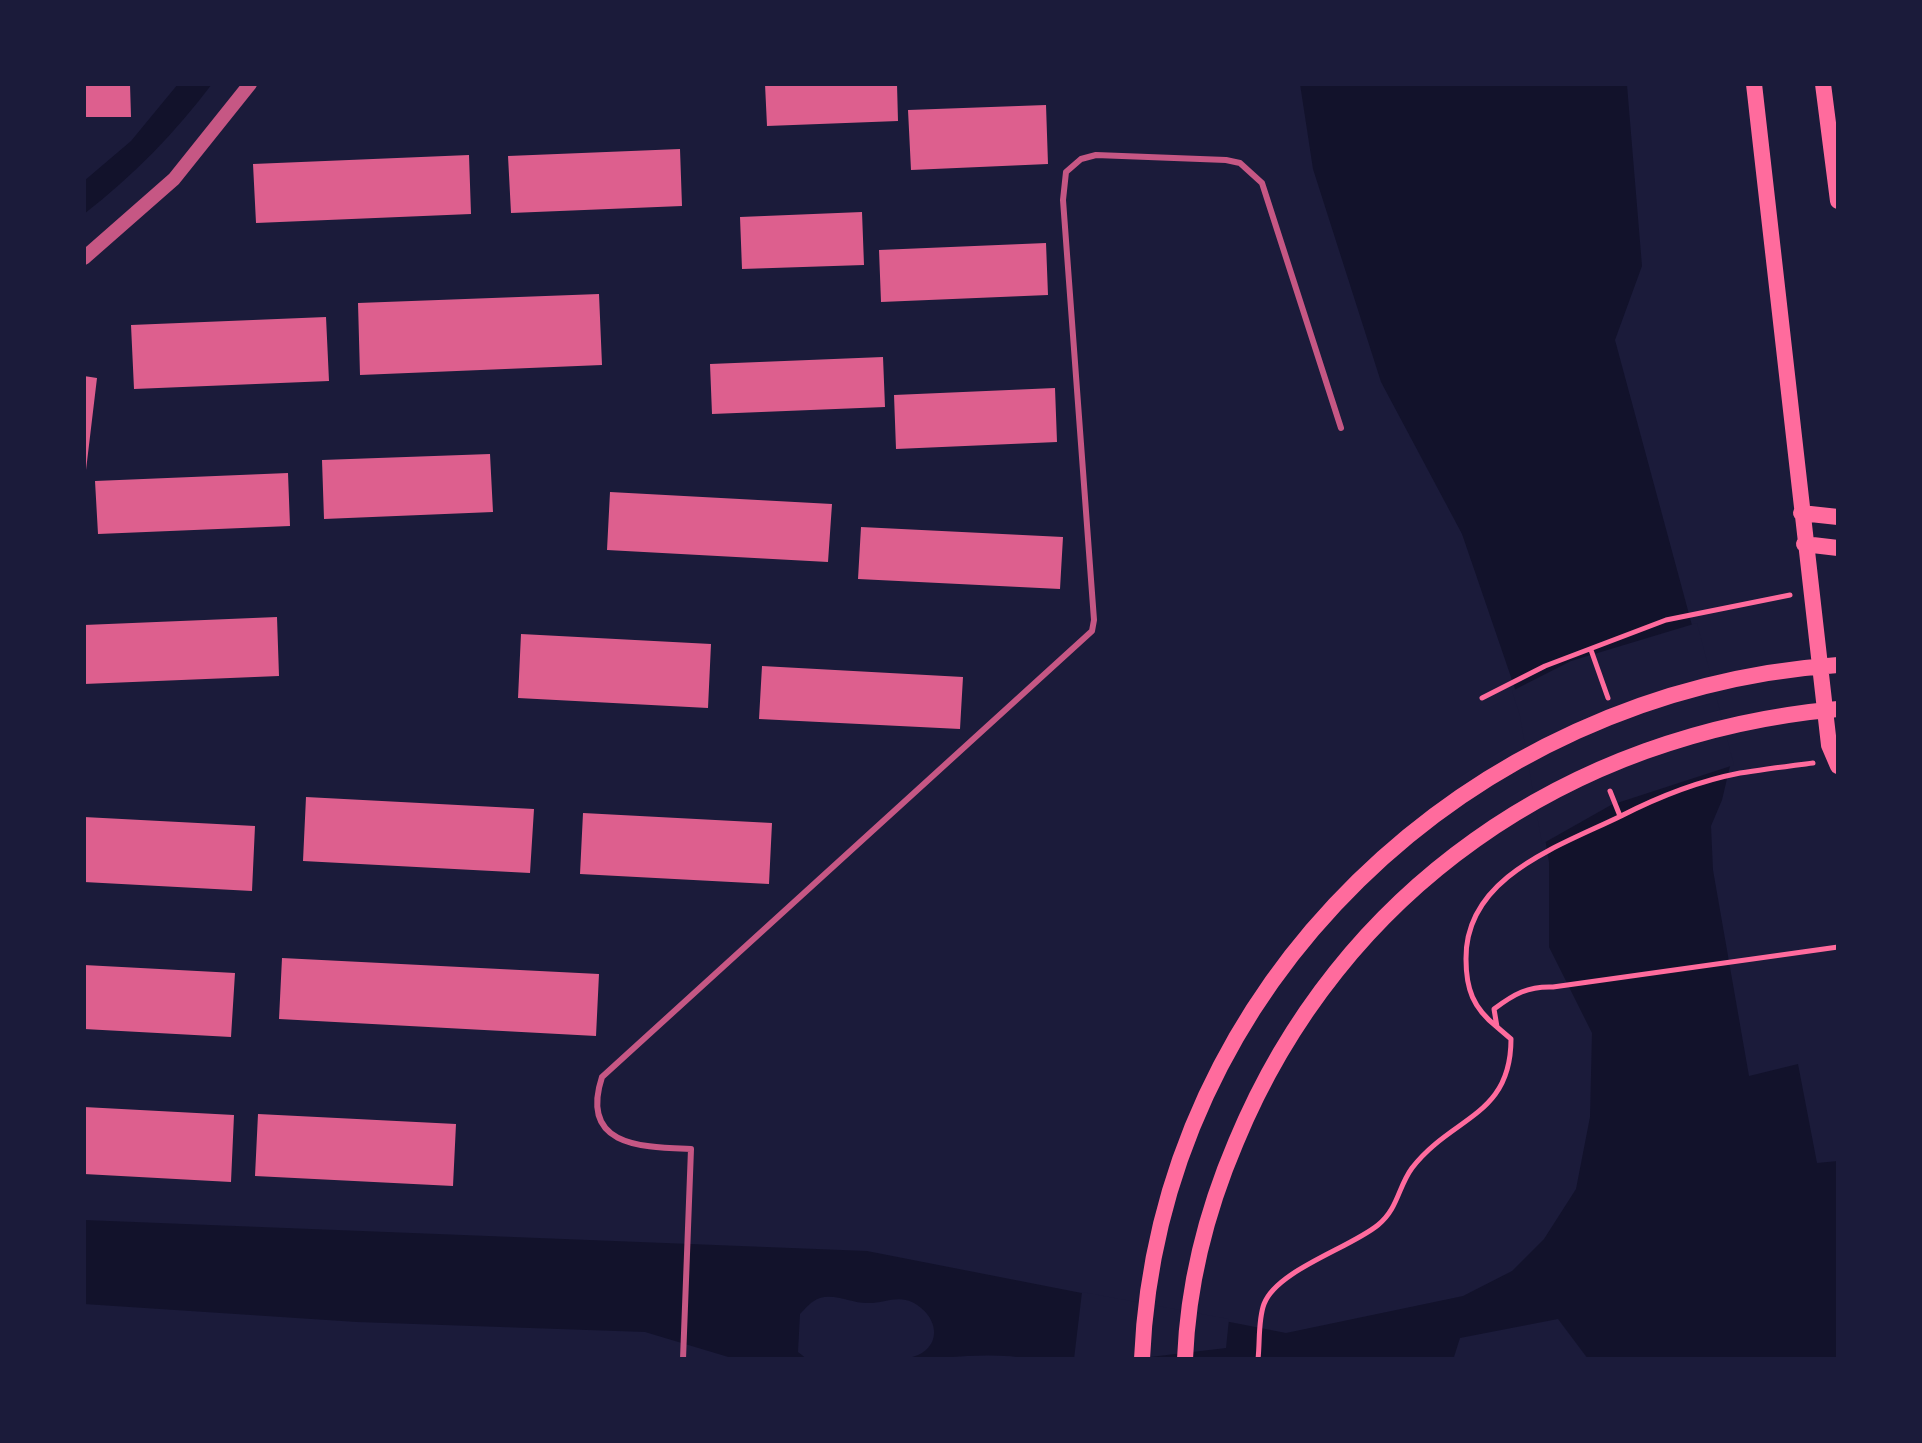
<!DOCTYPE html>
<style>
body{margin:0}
#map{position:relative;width:1922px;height:1443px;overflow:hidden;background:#1b1b3a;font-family:Signika,sans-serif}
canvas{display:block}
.frame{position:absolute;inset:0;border:86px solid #1b1b3a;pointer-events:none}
</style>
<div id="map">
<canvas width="1922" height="1443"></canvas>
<div class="frame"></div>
</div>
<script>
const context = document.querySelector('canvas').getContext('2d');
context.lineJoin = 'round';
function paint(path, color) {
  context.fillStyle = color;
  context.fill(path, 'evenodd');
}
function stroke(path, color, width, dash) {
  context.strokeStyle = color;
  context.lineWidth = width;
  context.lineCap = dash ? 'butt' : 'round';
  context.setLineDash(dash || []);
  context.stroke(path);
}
paint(new Path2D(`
 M178,84H212C176,132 132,177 84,214V181L131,141Z
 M1300,84H1636L1627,85L1642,266L1615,340L1730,766L1722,800L1711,826L1713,870L1749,1076L1798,1064L1817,1163L1838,1161V1359H1588L1558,1319L1460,1338L1454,1357L1443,1359H1032C988,1351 947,1359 902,1359C943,1355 943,1318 912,1302C898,1295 883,1303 869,1303C853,1304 836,1293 820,1298C811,1301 806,1308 800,1314L798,1352L807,1359H735L645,1332L357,1322L84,1304V1220L867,1251L1286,1333L1463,1296L1512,1271L1544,1239L1576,1189L1590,1117L1592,1033L1549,947V862L1524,715L1462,534L1381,382L1313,169Z`), '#12122b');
paint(new Path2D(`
 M1697,623L1734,765L1611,805L1542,844L1520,716L1512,691L1571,661Z
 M1082,1292L1229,1319L1226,1348L1133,1359H1074Z`), '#1b1b3a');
paint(new Path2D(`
 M84,84H130L131,117H84Z
 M765,84H897L898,121L767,126Z
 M1046,105L1048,164L911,170L908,110Z
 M680,149L682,206L511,213L508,156Z
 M469,155L471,214L256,223L253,164Z
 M862,212L864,265L742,269L740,217Z
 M1046,243L1048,295L881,302L879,250Z
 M599,294L602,365L360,375L358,303Z
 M326,317L329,381L134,389L131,325Z
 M883,357L885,407L712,414L710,364Z
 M84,376L97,378L86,470H84Z
 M1055,388L1057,442L896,449L894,395Z
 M490,454L493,512L324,519L322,460Z
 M288,473L290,526L98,534L95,481Z
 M610,492L832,504L828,562L607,550Z
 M861,527L1063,537L1060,589L858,579Z
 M277,617L279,676L84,684V625Z
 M521,634L711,644L708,708L518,698Z
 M762,666L963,677L960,729L759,719Z
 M306,797L534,809L530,873L303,861Z
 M583,813L772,823L769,884L580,874Z
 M84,817L255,826L252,891L84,882Z
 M282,958L599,974L596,1036L279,1019Z
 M84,965L235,973L231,1037L84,1029Z
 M84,1107L234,1115L231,1182L84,1174Z
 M258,1114L456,1124L453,1186L255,1176Z`), '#dd5f8e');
stroke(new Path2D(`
 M1591,650L1608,698
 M1482,698L1545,666L1666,620L1790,595
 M1610,791L1620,816
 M1497,1027C1473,1008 1466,989 1466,959C1465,876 1560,846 1621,816C1658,797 1699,781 1740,773C1764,769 1789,766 1813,763
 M1258,1359C1260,1342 1258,1320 1264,1304C1277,1270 1350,1248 1378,1225C1398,1209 1398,1187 1412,1168C1452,1116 1511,1117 1511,1039L1497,1027L1494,1009C1514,994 1528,986 1553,987L1838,947`), '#ff6b9d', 5);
stroke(new Path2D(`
 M683,1359L691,1149C642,1147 579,1147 602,1077L1092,631L1094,620L1063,200L1066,172L1081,159L1096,155L1226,160L1240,163L1262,183L1341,428`), '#c65784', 6);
stroke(new Path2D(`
 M84,258L174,179L250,84`), '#c65784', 14);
stroke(new Path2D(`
 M1754,84L1829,745L1838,766
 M1823,84L1838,201
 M1801,513L1838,517
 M1804,544L1838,548
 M1142,1359C1158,984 1471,690 1838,665
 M1185,1359C1188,1285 1207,1210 1236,1142C1340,890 1569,733 1838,709`), '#ff6b9d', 16);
</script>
